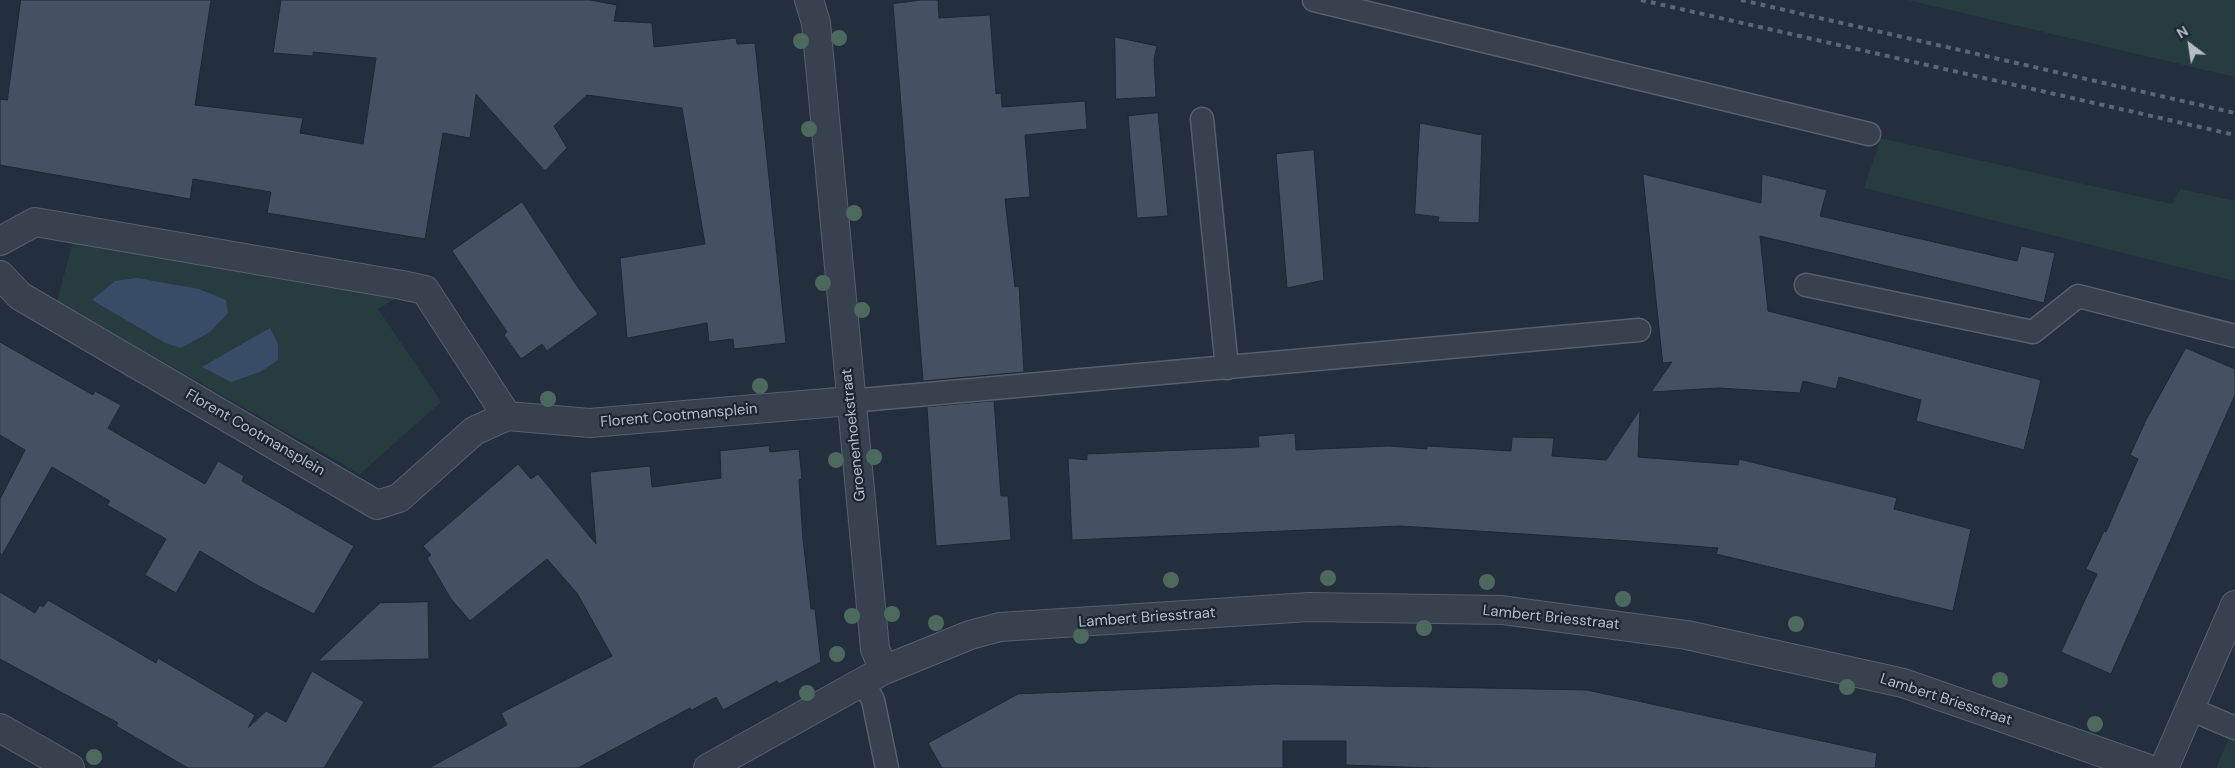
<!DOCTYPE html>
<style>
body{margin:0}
#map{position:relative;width:2235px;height:768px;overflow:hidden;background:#242f3e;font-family:"DM Sans",sans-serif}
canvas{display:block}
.north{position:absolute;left:2165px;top:20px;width:50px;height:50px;-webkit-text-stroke:4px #1d2633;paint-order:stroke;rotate:329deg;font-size:14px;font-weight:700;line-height:20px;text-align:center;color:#b4bcc9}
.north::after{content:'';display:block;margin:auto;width:18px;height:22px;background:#b4bcc9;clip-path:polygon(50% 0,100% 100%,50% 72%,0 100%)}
</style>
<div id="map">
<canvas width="2235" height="768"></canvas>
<div class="north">N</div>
</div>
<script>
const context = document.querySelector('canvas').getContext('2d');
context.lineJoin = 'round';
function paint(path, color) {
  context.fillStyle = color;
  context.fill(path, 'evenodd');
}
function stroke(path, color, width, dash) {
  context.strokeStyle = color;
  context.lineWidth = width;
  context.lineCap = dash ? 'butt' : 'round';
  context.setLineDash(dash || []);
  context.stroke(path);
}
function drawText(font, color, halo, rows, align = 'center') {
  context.font = font + ' "DM Sans",sans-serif';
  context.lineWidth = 4.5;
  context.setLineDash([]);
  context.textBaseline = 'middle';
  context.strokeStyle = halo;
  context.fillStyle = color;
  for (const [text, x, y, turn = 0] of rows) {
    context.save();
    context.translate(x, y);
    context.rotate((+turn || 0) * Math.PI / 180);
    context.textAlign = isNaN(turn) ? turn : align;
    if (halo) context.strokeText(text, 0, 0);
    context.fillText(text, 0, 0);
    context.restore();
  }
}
paint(new Path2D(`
 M1908,0H2235V77Z
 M1881,138L2172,204L2181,189L2235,201V281L1864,188Z
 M73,242L378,295L403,294L378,309L441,402L360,474L57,301Z
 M2235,725V768H2216Z`), '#263c3f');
paint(new Path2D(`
 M137,278L199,289L226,300L228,313L210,332L181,348L165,343L92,300L115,281Z
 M270,328L278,344V360L260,372L231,382L202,367Z`), '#394c67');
const building = new Path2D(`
 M21,0H211L195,105L303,118L300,133L363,144L376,58L313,52V56L273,53L281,0H590L617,5L614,21L652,23L654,47L736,38L737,44L755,43L786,343L734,349L733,339L709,342L707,323L627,338L620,258L705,244L682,108L587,95L554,126L567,148L545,171L476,94L470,138L443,133L425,239L267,213L271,192L193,179L190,199L0,165V99L7,100Z
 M921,0H938L939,18L990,15L996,94L1001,93L1002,107L1085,101L1087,129L1025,135L1030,197L1005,199L1015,287L1019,286L1024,372L923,381L893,4Z
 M1115,37L1157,46L1154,59L1156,97L1116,99Z
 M1158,113L1168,216L1137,218L1128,116Z
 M1420,123L1482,135L1479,223L1438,222L1439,217L1415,214Z
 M1314,150L1324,280L1287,288L1276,154Z
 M1643,174L1761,203L1762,174L1827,190L1820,216L2017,261L2021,246L2055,253L2044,303L1760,236L1768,311L2041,380L2024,450L1916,421L1921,400L1839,377L1836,389L1803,381L1800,393L1719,388L1651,392L1672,362L1663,363Z
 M522,202L577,286L598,314L547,351L542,344L521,359L504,335L507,332L452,251Z
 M0,342L93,395L95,391L121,405L108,428L116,433L205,484L218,461L244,476L242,481L354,546L314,614L255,584L200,551L176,593L145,575L166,539L107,505L110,501L52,467L2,555L0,554V499L25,450L0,435Z
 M2186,348L2235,369V395L2111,674L2061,652L2097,574L2086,569L2104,531L2106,532L2138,459L2130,455L2146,420Z
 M994,401L1001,496H1008L1011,540L936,546L927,407Z
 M1640,410L1638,457L1738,465L1739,459L1897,498L1894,509L1971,529L1953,611L1716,554L1718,548L1631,541L1401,526L1072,540L1068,458L1087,460V454L1259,447L1258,436L1295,433L1296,450L1389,446L1427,449V446L1511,451L1512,437L1554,438L1552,456L1606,460Z
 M769,446L770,452L799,449L802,479L799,480L803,539L811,609H815L821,662L779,684L777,681L723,710L716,697L692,710L690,708L578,768H429L507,725L501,713L612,656L577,593L547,559L470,621L451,599L427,558L431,555L423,546L518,464L531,479L538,474L596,544L590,472L650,466L652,487L721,478L720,451Z
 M0,592L35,613L40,605L43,607L48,600L156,663L158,658L255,715L248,728L266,711L286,722L312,671L364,702L324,768H188L116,726L118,723L0,659Z
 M428,602L429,659L318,661L380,603Z
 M1274,684L1587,690L1877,753L1875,768H1434L1346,765V741H1283V768H942L928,743L1018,694Z`);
paint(building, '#455162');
stroke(building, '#1f2835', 1);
const service = new Path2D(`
 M1314,0L1869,134
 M1202,119L1227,368
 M1806,285L2033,332L2078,296L2235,336
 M850,401L1639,330
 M863,682L873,700L887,768
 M2190,709L2235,728`);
const minor = new Path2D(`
 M809,0L816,23L875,649L884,670
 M0,241L35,222L402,285L425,290L507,416
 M0,275L20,296L377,505L399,498L474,431L507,416L590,423L850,401
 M0,728L70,768
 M708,768L884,670L970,635L1000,627L1309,607L1502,610L1687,635L1903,683L2146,768
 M2164,768L2235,605`);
stroke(service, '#565f6c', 25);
stroke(minor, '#565f6c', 30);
stroke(service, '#38414e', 22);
stroke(minor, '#38414e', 28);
stroke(new Path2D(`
 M1641,0L2235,135
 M1741,0L2235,113`), '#5a6575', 4, [5, 5]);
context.fillStyle = '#4b6a5d';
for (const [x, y] of [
 [839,38],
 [801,41],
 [809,129],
 [854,213],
 [823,283],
 [862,310],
 [760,386],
 [548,399],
 [874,457],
 [836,460],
 [1328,578],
 [1171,580],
 [1487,582],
 [1623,599],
 [892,614],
 [852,616],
 [936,623],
 [1796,624],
 [1424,628],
 [1081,636],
 [837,654],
 [2000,680],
 [1847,687],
 [807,693],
 [2095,724],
 [94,757]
]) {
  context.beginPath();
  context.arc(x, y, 8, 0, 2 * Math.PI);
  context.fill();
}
drawText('15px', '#b4bcc9', '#1d2633', [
 ["Florent Cootmansplein",679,416,-5],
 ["Florent Cootmansplein",255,433,30],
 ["Groenenhoekstraat",854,435,-96],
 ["Lambert Briesstraat",1147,618,-4],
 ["Lambert Briesstraat",1551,618,6],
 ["Lambert Briesstraat",1946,700,18]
]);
</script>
